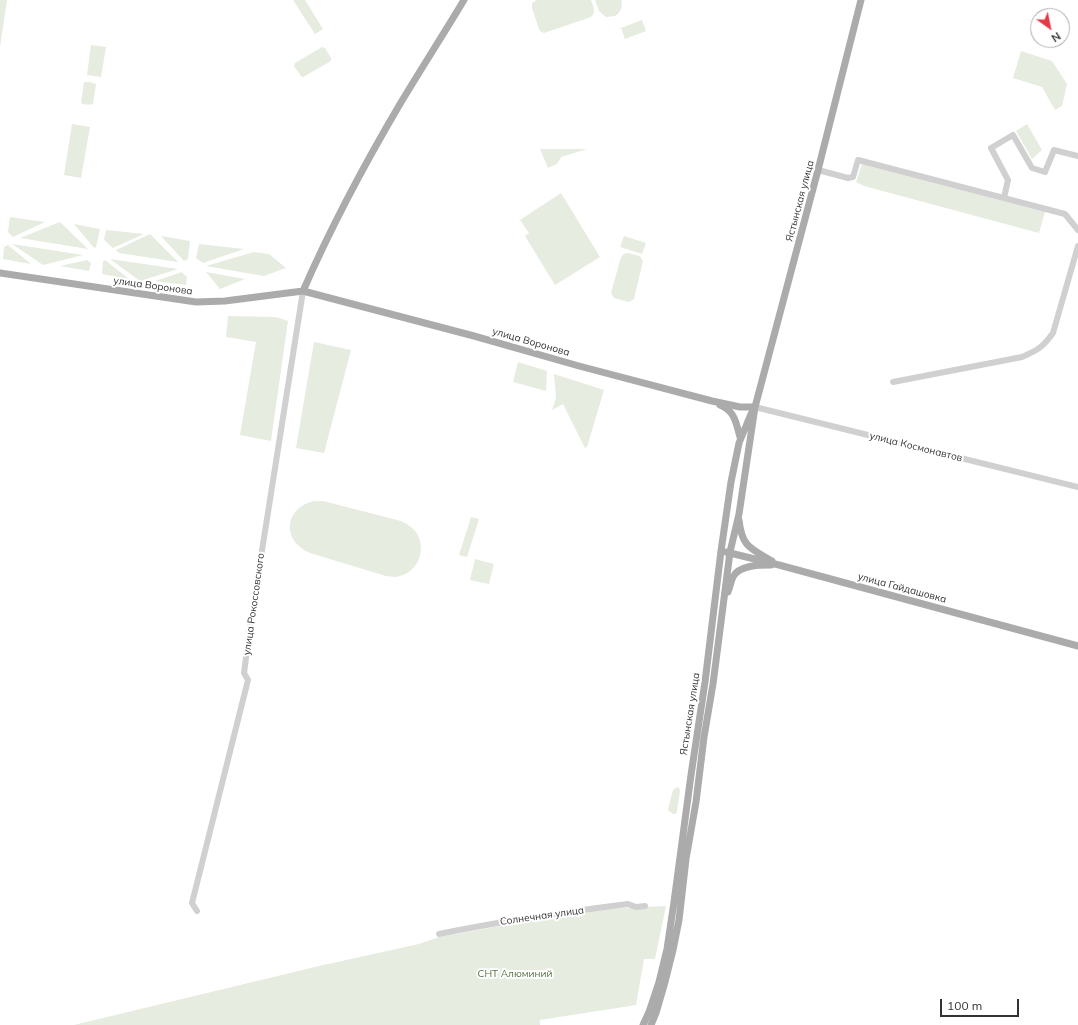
<!DOCTYPE html>
<meta charset="utf-8">
<style>
body{margin:0}
#map{position:relative;width:1078px;height:1025px;overflow:hidden;background:#fff;font-family:Mulish,sans-serif}
canvas{display:block}
.north{position:absolute;left:1030px;top:8px;width:40px;height:40px;box-sizing:border-box;background:#fff;border:1px solid #adadad;border-radius:50%;rotate:147deg;font-size:11px;font-weight:700;line-height:16px;text-align:center;color:#333}
.north::after{content:'';display:block;margin:auto;width:14px;height:18px;background:#e63946;clip-path:polygon(50% 0,100% 100%,50% 72%,0 100%)}
.scale{position:absolute;left:940px;top:999px;width:79px;height:18px;box-sizing:border-box;border:2px solid #333;border-top:0;padding-left:5px;font-size:12px;line-height:14px;white-space:nowrap;color:#333;-webkit-text-stroke:3px #fff;paint-order:stroke}
</style>
<div id="map">
<canvas width="1078" height="1025"></canvas>
<div class="north">N</div>
<div class="scale">100 m</div>
</div>
<script>
const context = document.querySelector('canvas').getContext('2d');
context.lineJoin = 'round';
function paint(path, color) {
  context.fillStyle = color;
  context.fill(path, 'evenodd');
}
function stroke(path, color, width, dash) {
  context.strokeStyle = color;
  context.lineWidth = width;
  context.lineCap = dash ? 'butt' : 'round';
  context.setLineDash(dash || []);
  context.stroke(path);
}
function drawText(font, color, halo, rows, align = 'center') {
  context.font = font + ' Mulish,sans-serif';
  context.lineWidth = 4;
  context.setLineDash([]);
  context.textBaseline = 'middle';
  context.strokeStyle = halo;
  context.fillStyle = color;
  for (const [text, x, y, turn = 0] of rows) {
    context.save();
    context.translate(x, y);
    context.rotate((+turn || 0) * Math.PI / 180);
    context.textAlign = isNaN(turn) ? turn : align;
    if (halo) context.strokeText(text, 0, 0);
    context.fillText(text, 0, 0);
    context.restore();
  }
}
paint(new Path2D(`
 M0,0H7L0,47Z
 M293,0H305L323,29L315,34Z
 M537,0H591C593,6 597,12 591,17L544,33L540,31L539,29L532,8V3Z
 M595,0H621C623,7 621,12 615,16L606,17L599,11Z
 M642,20L646,31L625,39L621,28Z
 M91,45L106,47L101,77L87,75Z
 M322,47L325,48L331,58V61L303,77L301,76L294,66L295,63Z
 M1021,51L1052,61L1067,84L1062,106L1055,110L1042,87L1013,78Z
 M84,82H90L96,84L93,104C89,105 85,105 81,103Z
 M72,124L90,127L81,178L64,175Z
 M1027,124L1042,150L1032,159L1016,131Z
 M540,149H587L561,157L557,164L548,168Z
 M862,164L1045,212L1039,233L864,186L856,182Z
 M561,193L600,257L555,285L525,236L529,233L520,220Z
 M10,217L45,222L13,237L8,232Z
 M60,222L88,249L20,238Z
 M74,224L100,229L96,247L94,248Z
 M106,230L144,234L113,248L104,240Z
 M150,234L178,262L119,253L116,250Z
 M161,236L190,241L188,259L184,261Z
 M624,236L646,243L642,254L620,247Z
 M12,244L83,255L43,265Z
 M199,244L244,249L203,263L196,258Z
 M8,245L31,264L3,259L4,247Z
 M254,252L269,254L286,268L264,276L206,266Z
 M628,253L640,256L643,261L634,299L629,302L614,298L611,293L621,257L624,254Z
 M110,259L178,269L140,281Z
 M87,260L91,263L89,271L60,266Z
 M105,260L129,279L102,274L103,261Z
 M182,272L187,277L186,285L155,281Z
 M206,272L245,279L220,289Z
 M228,316L276,317L288,321L271,441L240,435L256,342L226,337Z
 M314,342L351,350L324,453L296,448Z
 M518,362L547,371L546,391L513,382Z
 M554,374L604,390L587,447L585,448L563,404L552,410L556,398Z
 M314,501H323L401,521C407,524 412,527 416,532C428,550 417,575 395,577C392,577 389,576 386,576L310,553C281,541 284,508 314,501Z
 M471,517L479,519L467,557L459,555Z
 M475,559L494,564L489,584L470,580Z
 M677,787L679,788L680,791L677,811L676,814H673L669,811L668,809L673,790Z
 M666,906L655,959H644L636,1005L540,1020V1025H74L319,966L419,944L439,937L581,911L625,908Z`), '#e6ecdf');
stroke(new Path2D(`
 M818,170L848,178L853,177L858,160L1065,214L1078,230
 M1004,198L1008,180L991,148L1013,135L1032,168L1045,172L1054,150L1078,156
 M893,382L1022,357C1038,350 1043,347 1053,333L1078,246
 M755,407L1078,487
 M197,911L192,903L248,680L244,673L251,620L303,291
 M439,934C502,921 564,912 628,904L636,907L645,906`), '#d0d0d0', 6);
stroke(new Path2D(`
 M0,273L196,302L225,301L303,291L474,336L579,366L712,401L740,407H755
 M303,291C331,227 364,165 400,104C421,69 443,35 464,0
 M720,405C735,411 736,423 740,437
 M739,520C742,547 750,548 772,561
 M726,552L779,565L1078,646
 M728,592C730,587 731,581 733,577C739,565 759,565 771,565
 M643,1025L649,1012L659,982L667,949L674,902L691,775L705,682L721,551L731,482L739,443L751,414
 M651,1025L656,1013L665,982L673,950L679,920L686,859L696,802L704,737L713,684L730,552L739,514L755,407L818,170L861,0`), '#ababab', 7);
drawText('10px', '#333', '#fff', [
 ["Ястынская улица",800,201,-75],
 ["улица Воронова",153,286,8],
 ["улица Воронова",531,342,16],
 ["улица Космонавтов",916,447,14],
 ["улица Гайдашовка",902,588,15],
 ["улица Рокоссовского",254,604,-82],
 ["Ястынская улица",690,714,-81],
 ["Солнечная улица",542,916,-8]
]);
drawText('10px', '#56703f', '#fff', [
 ["СНТ Алюминий",515,974]
]);
</script>
